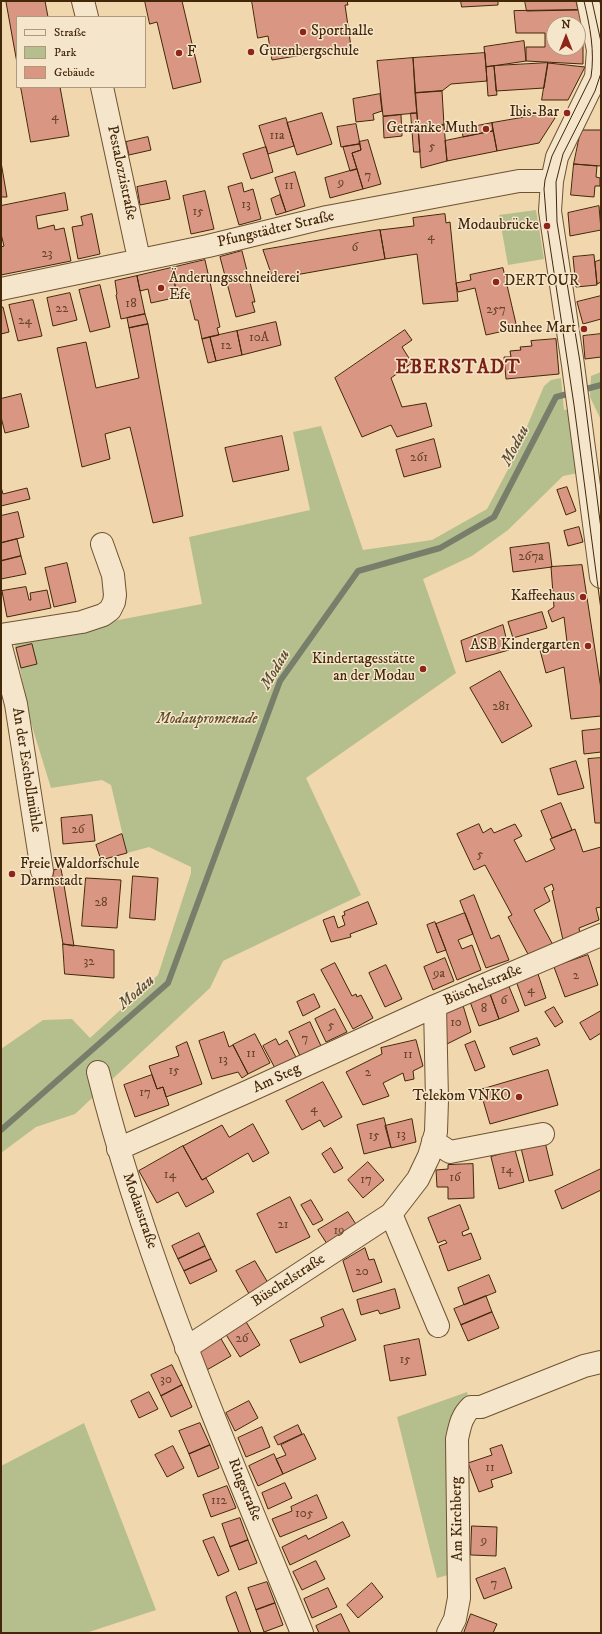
<!DOCTYPE html>
<meta charset="utf-8">
<style>
body{margin:0}
#map{position:relative;width:602px;height:1634px;overflow:hidden;background:#f0d7ae;font-family:"IM FELL DW Pica",serif}
canvas{display:block}
.frame{position:absolute;inset:0;border:2px solid #432709;pointer-events:none}
.legend{position:absolute;left:16px;top:16px;width:130px;height:72px;box-sizing:border-box;background:#f5e5ca;border:1px solid #ae997d;margin:0;padding:5px 7px;list-style:none;font-size:12px;color:#432709}
.legend li{display:flex;align-items:center;gap:8px;height:20px}
.legend b{width:20px;border:1px solid #ae997d}
.north{position:absolute;left:546px;top:16px;width:40px;height:40px;box-sizing:border-box;background:#f5e5ca;border:1px solid #ae997d;border-radius:50%;rotate:0deg;font-size:11px;font-weight:700;line-height:16px;text-align:center;color:#432709}
.north::after{content:'';display:block;margin:auto;width:14px;height:18px;background:#8f2418;clip-path:polygon(50% 0,100% 100%,50% 72%,0 100%)}
</style>
<div id="map">
<canvas width="602" height="1634"></canvas>
<div class="frame"></div>
<ul class="legend">
<li><b style="height:5px;background:#f5e5ca"></b>Straße</li>
<li><b style="height:11px;background:#b5bf8e"></b>Park</li>
<li><b style="height:11px;background:#d99783"></b>Gebäude</li>
</ul>
<div class="north">N</div>
</div>
<script>
const context = document.querySelector('canvas').getContext('2d');
context.lineJoin = 'round';
function paint(path, color) {
  context.fillStyle = color;
  context.fill(path, 'evenodd');
}
function stroke(path, color, width, dash) {
  context.strokeStyle = color;
  context.lineWidth = width;
  context.lineCap = dash ? 'butt' : 'round';
  context.setLineDash(dash || []);
  context.stroke(path);
}
function drawText(font, color, halo, rows, align = 'center') {
  context.font = font + ' "IM FELL DW Pica",serif';
  context.lineWidth = 3;
  context.setLineDash([]);
  context.textBaseline = 'middle';
  context.strokeStyle = halo;
  context.fillStyle = color;
  for (const [text, x, y, turn = 0] of rows) {
    context.save();
    context.translate(x, y);
    context.rotate((+turn || 0) * Math.PI / 180);
    context.textAlign = isNaN(turn) ? turn : align;
    if (halo) context.strokeText(text, 0, 0);
    context.fillText(text, 0, 0);
    context.restore();
  }
}
paint(new Path2D(`
 M536,210L544,259L508,265L499,215Z
 M601,372V420L590,397L591,376Z
 M561,378L564,410L571,409L578,473L563,476L508,530L472,556L423,579L456,673L306,778L361,895L223,961L210,988L75,1114L36,1127L1,1153V1049L43,1020L72,1019L90,1038L158,975L191,873V867L149,847L127,853L111,785L102,780L51,788L31,723L14,640L202,604L189,537L310,510L293,432L321,426L363,550L432,540L487,509L513,460L544,386L551,380Z
 M467,1392L471,1407L465,1413L459,1572L437,1578L397,1417Z
 M84,1423L156,1610L86,1633H1V1466Z`), '#b5bf8e');
stroke(new Path2D(`
 M1,1130L168,983L280,681L358,571L440,548L494,517L556,397L601,385`), '#777f6a', 6);
const building = new Path2D(`
 M10,1H45L48,17H17V63L6,2Z
 M145,1H182L201,82L173,89L157,22L150,24Z
 M252,1H347L348,5H345L351,47L272,60L268,36L258,38Z
 M461,1H498V5L462,7Z
 M525,1H576L578,10L527,11Z
 M578,10L583,22V64L526,61V47H545V33H516L514,11ZM554,24H578V48H554Z
 M524,41L526,61L486,67L484,47Z
 M485,53L487,81L451,84L442,91L415,93L413,58Z
 M413,58L417,113L383,116L377,61Z
 M548,63L544,88L496,91L494,66Z
 M548,63L585,67L568,100H542Z
 M494,66L497,95L488,96L486,67Z
 M21,87H60L69,136L31,142Z
 M442,91L444,125L418,127L415,93Z
 M380,94L382,111L373,114L374,120L356,122L353,99Z
 M322,113L332,144L297,155L287,123Z
 M411,113H417L420,152H414Z
 M548,113H552L555,118L539,143L497,151L492,123Z
 M401,115L402,136L384,138L383,117Z
 M286,118L294,146L268,154L259,126Z
 M492,123L493,131L463,137L462,129Z
 M356,124L360,144L341,147L337,127Z
 M444,125L447,161L421,168L418,127Z
 M581,130H601V166L574,164Z
 M493,131L497,151L447,161L445,141Z
 M148,137L151,150L129,155L126,142Z
 M368,140L381,184L363,189L352,153L361,150L359,142Z
 M360,144L361,150L352,153L357,169L350,171L343,147Z
 M266,147L273,172L251,179L243,154Z
 M1,162L7,197H1Z
 M574,164L597,166L596,177L600,178V186H595L594,197L571,195Z
 M357,169L363,189L330,198L325,178Z
 M295,172L305,206L286,212L275,178Z
 M166,181L170,199L140,205L137,187Z
 M242,183L244,192L253,189L261,219L239,225L228,187Z
 M205,191L214,229L191,234L183,196Z
 M65,193L68,210L36,216L38,229L54,225L55,230L64,228L71,261L1,275V247L4,246L1,234V206Z
 M280,195L286,212L276,215L271,199Z
 M599,206L601,230L570,236L568,213Z
 M92,214L100,254L78,259L72,227L83,225L81,217Z
 M445,214L446,223L450,222L458,301L423,304L417,254L385,259L380,230L414,226L413,218Z
 M380,230L385,259L273,279L263,250Z
 M242,251L255,302H252L255,312L236,317L220,257Z
 M594,255L597,285L576,287L573,257Z
 M205,260L220,327L217,328L219,335L202,339L198,320H195L188,292L177,295L171,268Z
 M601,260V282L597,284L595,262Z
 M171,268L178,297L151,303L148,289L140,291L137,276Z
 M503,268L517,328L486,335L475,288L458,292L456,283L471,280L470,275Z
 M137,276L145,314L121,319L116,295L117,294L115,281Z
 M100,285L110,327L90,332L79,290Z
 M70,293L77,320L53,326L47,298Z
 M601,296V319L583,324L577,302Z
 M33,300L42,336L18,341L9,305Z
 M1,307H3L9,332L1,334Z
 M145,314L148,324L129,328L127,318Z
 M276,322L281,345L242,355L237,331Z
 M148,324L183,516L153,523L130,427L105,434L110,459L82,467L57,348L86,342L96,388L139,378L129,328Z
 M405,330L412,340L402,347L412,363L391,378L402,407L426,403L432,426L397,437L391,425L362,437L335,378Z
 M237,331L242,355L216,361L210,337Z
 M601,334V357L585,359L583,336Z
 M210,337L216,361L208,363L202,339Z
 M556,339L559,374L506,379L504,357H511L510,351L521,350L520,347L532,346L531,341Z
 M21,394L29,427L5,433L1,417V399Z
 M282,436L289,470L233,482L225,448Z
 M434,439L441,467L404,477L396,450Z
 M1,487L3,494L27,488L30,499L1,506Z
 M567,487L576,511L566,515L557,490Z
 M18,512L24,537L1,543V516Z
 M579,527L583,542L568,546L564,531Z
 M17,539L21,556L1,561V543Z
 M549,543L552,567L513,572L510,548Z
 M21,556L26,574L1,579V561Z
 M67,563L76,602L54,607L45,568Z
 M582,565L601,689V716L571,719L564,667L546,673L540,650L567,642L564,617L552,622L548,611L554,607L551,567Z
 M26,587L29,600H31L30,593L47,590L51,608L7,617L2,591Z
 M542,612L547,628L513,638L508,622Z
 M503,625L509,650L466,662L461,641Z
 M32,644L37,664L21,668L16,648Z
 M500,671L532,726L502,743L470,688Z
 M601,729V752L584,754L582,731Z
 M601,758V823H595L588,759Z
 M576,761L584,788L558,795L550,769Z
 M561,803L572,830L552,838L541,811Z
 M92,815L95,841L63,844L61,818Z
 M479,824L483,833L491,828L494,833L515,824L522,836L514,840L526,862L555,849L550,839L575,829L583,852L601,847V907L596,908L599,920L579,928L580,934L563,940L552,891L554,890L552,884L544,888L550,901L534,910L553,945L529,956L508,917L512,915L485,865L474,870L457,834Z
 M122,834L127,853L101,860L96,845Z
 M61,869L64,885L74,946L63,944L52,880L54,870Z
 M133,876L158,878L155,920L130,918Z
 M86,878L121,880L117,928L82,926Z
 M474,895L491,939L499,935L509,960L486,968L460,901Z
 M368,902L377,924L350,934L351,937L331,942L323,920L334,916L338,928L345,925L342,916L345,915L344,912Z
 M465,913L473,934L458,940L462,949L472,945L481,970L457,980L436,924Z
 M435,922L446,950L437,953L427,925Z
 M63,944L114,950V978L65,974Z
 M588,955L598,985L565,997L554,967Z
 M445,958L454,981L433,990L424,967Z
 M335,963L352,996L356,994L357,997L361,995L373,1018L353,1029L321,970Z
 M386,965L402,999L385,1007L369,973Z
 M538,974L546,998L525,1006L516,981Z
 M508,984L519,1011L499,1019L489,991Z
 M489,991L499,1019L479,1026L469,999Z
 M314,994L320,1007L303,1016L297,1002Z
 M462,1002L471,1032L445,1045L442,1014Z
 M554,1007L563,1022L555,1027L545,1012Z
 M335,1009L347,1032L326,1042L315,1019Z
 M601,1011V1033L590,1040L580,1023Z
 M310,1022L321,1046L300,1056L289,1032Z
 M224,1032L229,1047L233,1045L248,1074L242,1078L238,1072L212,1079L199,1041Z
 M255,1034L270,1063L248,1074L233,1045Z
 M537,1038L540,1045L513,1055L510,1048Z
 M276,1039L279,1045L287,1040L297,1059L276,1070L263,1046Z
 M416,1040L423,1066L413,1071L414,1079L405,1081L403,1073L383,1083L389,1096L363,1105L346,1072L382,1054L381,1048Z
 M475,1041L485,1067L475,1071L465,1045Z
 M187,1042L202,1084L166,1097L163,1087L157,1089L149,1066L179,1056L176,1047Z
 M548,1070L558,1105L490,1124L480,1090Z
 M152,1075L157,1089L163,1087L169,1105L135,1117L124,1085Z
 M323,1082L342,1117L324,1127L320,1120L302,1130L286,1101Z
 M384,1118L391,1147L364,1154L357,1125Z
 M412,1119L416,1142L391,1148L385,1126Z
 M253,1124L269,1153L253,1162L248,1153L202,1180L183,1146L222,1125L229,1137Z
 M545,1142L553,1175L529,1181L521,1148Z
 M183,1146L202,1180L206,1178L214,1192L186,1207L178,1192L157,1203L139,1171Z
 M331,1148L343,1168L334,1173L322,1154Z
 M515,1150L524,1182L499,1189L491,1157Z
 M368,1162L384,1180L363,1198L348,1180Z
 M473,1164L474,1198L448,1199V1187H437L436,1170L448,1169V1165Z
 M601,1169V1205V1190L562,1209L555,1191Z
 M290,1197L310,1237L276,1253L257,1214Z
 M311,1200L323,1220L313,1225L301,1205Z
 M460,1205L469,1229L462,1232L463,1236L471,1233L481,1259L448,1271L439,1246L447,1243L445,1240L438,1243L428,1218Z
 M348,1212L361,1232L331,1250L318,1230Z
 M199,1233L205,1246L178,1259L172,1246Z
 M205,1246L211,1259L184,1271L178,1259Z
 M365,1248L369,1260L374,1259L382,1282L353,1292L343,1261Z
 M211,1259L217,1271L190,1284L184,1271Z
 M255,1261L271,1288L252,1299L236,1271Z
 M489,1275L496,1292L464,1305L458,1288Z
 M395,1289L400,1308L380,1314L378,1310L361,1315L357,1300Z
 M486,1296L492,1312L461,1325L454,1309Z
 M343,1309L356,1340L300,1363L290,1340L324,1326L321,1318Z
 M492,1312L499,1328L468,1341L461,1325Z
 M245,1320L260,1345L240,1357L225,1333Z
 M220,1337L231,1356L205,1371L194,1352Z
 M419,1339L426,1375L390,1381L384,1346Z
 M172,1365L182,1385L161,1396L151,1375Z
 M182,1385L192,1407L171,1417L161,1396Z
 M149,1392L158,1409L139,1418L131,1401Z
 M249,1401L258,1418L235,1431L226,1413Z
 M200,1423L210,1445L189,1454L179,1431Z
 M298,1425L302,1434L278,1445L274,1437Z
 M262,1427L270,1447L246,1457L238,1438Z
 M304,1434L316,1459L283,1474L276,1459L286,1455L281,1445Z
 M210,1445L219,1468L198,1477L189,1454Z
 M502,1445L512,1473L491,1480L493,1487L479,1492L468,1463L492,1455L490,1449Z
 M173,1446L184,1468L167,1477L155,1455Z
 M274,1454L283,1474L258,1486L249,1466Z
 M285,1483L292,1498L268,1509L262,1493Z
 M227,1486L236,1508L211,1517L203,1495Z
 M317,1495L327,1518L280,1537L272,1519L292,1511L291,1507Z
 M240,1518L248,1540L230,1547L222,1524Z
 M343,1522L350,1536L290,1565L282,1547L306,1535L308,1539Z
 M472,1526L497,1527L496,1556L471,1555Z
 M214,1537L229,1571L218,1576L203,1541Z
 M248,1540L257,1563L239,1570L230,1547Z
 M316,1561L325,1579L302,1590L293,1572Z
 M505,1568L512,1588L484,1599L476,1579Z
 M267,1582L275,1603L256,1610L248,1588Z
 M372,1583L383,1597L358,1618L347,1605Z
 M328,1588L337,1607L312,1618L304,1599Z
 M236,1592L238,1597L251,1633H239L227,1601L226,1597Z
 M275,1603L283,1625L264,1632L256,1610Z
 M341,1614L350,1633H319L316,1626Z
 M471,1614L497,1624L493,1633H464Z`);
paint(building, '#d99783');
stroke(building, '#432709', 1);
const minor = new Path2D(`
 M83,1L87,17
 M588,1L598,50L596,77L557,157L552,181L550,211L573,365L601,577
 M102,87L139,259
 M1,289L208,246L327,217L519,181H552
 M1,635L82,622L103,615L110,610L114,602L115,595L113,575L102,544
 M1,647L16,704L42,871
 M98,1072C146,1265 227,1449 302,1633
 M433,1141L450,1152L543,1134
 M118,1149L249,1091L435,1006L601,935
 M391,1214L438,1326
 M186,1348L391,1214L418,1179L429,1156L436,1132L437,1100L435,1006
 M448,1633L455,1619L459,1598L457,1439C460,1426 461,1417 471,1407H481L584,1366L601,1362`);
stroke(minor, '#6e5332', 24);
stroke(minor, '#f5e5ca', 22);
stroke(new Path2D(`
 M584,1C590,27 595,51 591,77L552,156L545,180L544,189L547,226L574,405L601,610
 M592,1L601,42
 M601,73L595,91L563,154L556,182L557,222L580,362L601,529`), '#432709', 1);
for (const [x, y, r, color] of [
 [303,32,4,"#8f2418"],
 [251,52,4,"#8f2418"],
 [179,53,4,"#8f2418"],
 [567,113,4,"#8f2418"],
 [486,129,4,"#8f2418"],
 [547,226,4,"#8f2418"],
 [496,282,4,"#8f2418"],
 [161,288,4,"#8f2418"],
 [584,329,4,"#8f2418"],
 [583,597,4,"#8f2418"],
 [588,646,4,"#8f2418"],
 [423,669,4,"#8f2418"],
 [12,874,4,"#8f2418"],
 [519,1097,4,"#8f2418"]
]) {
  const dot = new Path2D();
  dot.arc(x, y, r, 0, 2 * Math.PI);
  context.fillStyle = color;
  context.fill(dot);
  stroke(dot, '#f5e5ca', 1.5);
}
drawText('13px', '#684328', null, [
 ["4",55,117],
 ["11a",277,136],
 ["5",432,147],
 ["7",368,176],
 ["9",341,183],
 ["11",289,186],
 ["13",246,205],
 ["15",198,212],
 ["4",431,237],
 ["6",355,248],
 ["23",47,254],
 ["18",131,304],
 ["22",62,309],
 ["257",496,310],
 ["24",25,321],
 ["10A",259,338],
 ["12",226,346],
 ["261",419,458],
 ["267a",531,557],
 ["281",501,707],
 ["26",78,830],
 ["5",480,855],
 ["28",101,903],
 ["32",89,962],
 ["9a",439,974],
 ["2",576,976],
 ["4",531,990],
 ["6",504,1001],
 ["8",484,1009],
 ["10",456,1023],
 ["5",331,1026],
 ["7",305,1039],
 ["11",251,1054],
 ["11",408,1055],
 ["13",223,1060],
 ["15",174,1071],
 ["2",368,1073],
 ["17",145,1093],
 ["4",314,1109],
 ["13",401,1135],
 ["15",374,1136],
 ["14",507,1170],
 ["14",170,1175],
 ["16",455,1178],
 ["17",366,1180],
 ["21",283,1225],
 ["19",339,1231],
 ["20",362,1272],
 ["26",242,1339],
 ["15",405,1360],
 ["30",166,1380],
 ["11",490,1468],
 ["112",219,1501],
 ["105",304,1514],
 ["9",484,1541],
 ["7",494,1584]
]);
drawText('15px', '#432709', '#f5e5ca', [
 ["Sporthalle",311,32,"left"],
 ["Gutenbergschule",259,52,"left"],
 ["F",187,53,"left"],
 ["Ibis-Bar",559,113],
 ["Getränke Muth",478,129],
 ["Modaubrücke",539,226],
 ["Änderungsschneiderei",169,279,"left"],
 ["Efe",169,296,"left"],
 ["DERTOUR",504,282,"left"],
 ["Sunhee Mart",576,329],
 ["Kaffeehaus",575,597],
 ["ASB Kindergarten",580,646],
 ["Kindertagesstätte",415,660],
 ["an der Modau",415,677],
 ["Freie Waldorfschule",20,865,"left"],
 ["Darmstadt",20,882,"left"],
 ["Telekom VNKO",511,1097]
], 'right');
drawText('15px', '#432709', '#f5e5ca', [
 ["Pestalozzistraße",121,173,78],
 ["Pfungstädter Straße",276,230,-13],
 ["An der Eschollmühle",26,770,81],
 ["Büschelstraße",483,986,-23],
 ["Am Steg",277,1079,-25],
 ["Modaustraße",139,1211,71],
 ["Büschelstraße",289,1281,-33],
 ["Ringstraße",244,1490,68],
 ["Am Kirchberg",458,1519,-91]
]);
drawText('italic 15px', '#604d2a', '#f5e5ca', [
 ["Modaupromenade",207,720]
]);
drawText('italic 16px', '#594c31', '#f5e5ca', [
 ["Modau",516,446,-63],
 ["Modau",276,670,-60],
 ["Modau",137,993,-42]
]);
context.letterSpacing = '1px';
drawText('bold 19px', '#7a1f14', '#f5e5ca', [
 ["EBERSTADT",458,369]
]);
context.letterSpacing = '0px';
</script>
